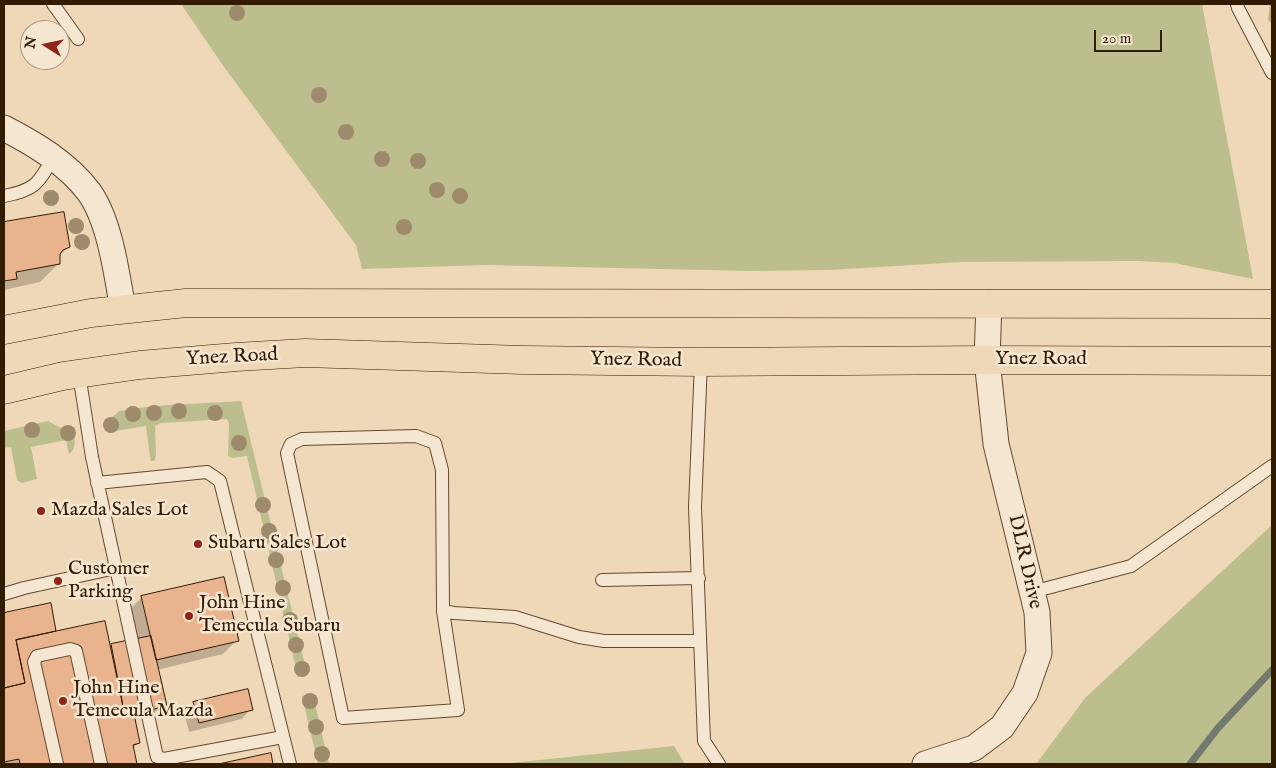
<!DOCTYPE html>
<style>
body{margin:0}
#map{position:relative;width:1276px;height:768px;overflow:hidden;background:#efd8b8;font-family:"IM FELL English",serif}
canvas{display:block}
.frame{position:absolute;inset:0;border:5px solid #321b03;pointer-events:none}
.north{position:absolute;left:20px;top:20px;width:50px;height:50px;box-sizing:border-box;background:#f5e6d1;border:1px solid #a7957f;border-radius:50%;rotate:280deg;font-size:14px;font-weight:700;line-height:20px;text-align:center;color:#321b03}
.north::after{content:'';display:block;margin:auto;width:18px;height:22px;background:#8f2418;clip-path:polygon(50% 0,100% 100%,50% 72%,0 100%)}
.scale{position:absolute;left:1094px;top:30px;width:68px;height:22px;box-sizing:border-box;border:2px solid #321b03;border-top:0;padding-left:6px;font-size:15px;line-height:18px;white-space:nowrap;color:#321b03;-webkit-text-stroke:4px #f5e6d1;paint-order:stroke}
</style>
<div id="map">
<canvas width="1276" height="768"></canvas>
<div class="frame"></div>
<div class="north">N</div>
<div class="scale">20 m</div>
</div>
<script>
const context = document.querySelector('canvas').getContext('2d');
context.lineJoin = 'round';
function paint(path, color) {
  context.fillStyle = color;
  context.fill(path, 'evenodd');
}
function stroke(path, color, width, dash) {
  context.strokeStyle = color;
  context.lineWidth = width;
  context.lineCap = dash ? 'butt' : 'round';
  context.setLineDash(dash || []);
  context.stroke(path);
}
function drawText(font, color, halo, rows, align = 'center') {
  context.font = font + ' "IM FELL English",serif';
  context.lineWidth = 5;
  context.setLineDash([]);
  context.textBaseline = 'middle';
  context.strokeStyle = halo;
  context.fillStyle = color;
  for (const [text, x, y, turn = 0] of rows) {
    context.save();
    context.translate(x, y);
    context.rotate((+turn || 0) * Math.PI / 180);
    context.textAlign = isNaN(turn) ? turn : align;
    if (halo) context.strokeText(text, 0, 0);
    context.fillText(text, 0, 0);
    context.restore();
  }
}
paint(new Path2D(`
 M181,4H1202L1253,279L1174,263L1138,261L962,262L829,270L750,271L486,265L362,269L356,245L224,67Z
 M241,401L307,673L298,677L247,456L232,458L228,456L229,424L227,419L161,423L155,426L156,456L154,461H151L150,457L146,426L108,432L105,424L119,411L153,406Z
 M48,421L63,429L73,427C74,438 78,447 69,454L66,440L31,447L37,479L22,483L17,480L11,447L4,448V431Z
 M1272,525V764H1036L1086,697Z
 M313,695L329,764H318L302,696Z
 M674,746L685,764H501Z`), '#bcbe8d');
paint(new Path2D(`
 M1270,4H1272V24L1268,20Z
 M63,213L69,246L59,257L58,264L40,282L4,290V224Z
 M142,597L237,640L223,654L157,670L165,706L161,710L133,717L139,743L132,749L136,764H4V614L50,604L55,631L52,633L110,647L134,641L128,611Z
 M194,703L251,709L242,719L189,732L184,713Z`), '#0003');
stroke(new Path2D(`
 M1190,764L1218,728L1272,670`), '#72796e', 7);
const building = new Path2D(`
 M64,212L70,247L63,250L60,254V264L16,272L17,279L4,281V222Z
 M224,577L239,641L156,660L141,596Z
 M51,603L56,631L16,640L25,683L4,688V613Z
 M105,621L125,716L134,714L140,743L133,745L137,764H20L19,759L4,762V688L25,683L16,640Z
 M151,636L167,706L125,716L111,644Z
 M248,689L253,710L199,723L193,702Z
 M271,753L273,764H219Z`);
paint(building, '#e8b38d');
stroke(building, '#321b03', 1);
const lane = new Path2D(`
 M53,4L78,39
 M1237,4L1238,8L1272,73
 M4,196C35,190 38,184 53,158
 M701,362L695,507L704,741L719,764
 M79,374L92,457L157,757L164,759L283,737
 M97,483L207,472L220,481L290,764
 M602,580L699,578
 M1032,592L1131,566L1272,466
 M4,594L24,588L116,568
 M443,611L458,710L343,718L287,453L291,444L302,439L416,436L435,443L442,470L443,611L454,613L515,617L579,637L604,641H700
 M57,764L34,662L37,656L70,649L76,651L101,764`);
const street = new Path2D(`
 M4,128C35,144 67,163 89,192C110,221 117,275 123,310
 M925,764L974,748L1002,727L1025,693L1039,653L1037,612L996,444L987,360L989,303`);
const primary = new Path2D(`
 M4,330L91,313L186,303L1272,304
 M4,390L63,376L140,365L236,357L305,353L523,360L701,362L987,360L1272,361`);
stroke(lane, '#614a30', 14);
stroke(street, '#614a30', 27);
stroke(primary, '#321b03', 29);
stroke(lane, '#f5e6d1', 12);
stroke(street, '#f5e6d1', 25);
stroke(primary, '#efd8b8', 28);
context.fillStyle = '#9e8b6b';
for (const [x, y] of [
 [237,13],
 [319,95],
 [346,132],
 [382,159],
 [418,161],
 [437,190],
 [460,196],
 [51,198],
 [76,226],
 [404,227],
 [82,242],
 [179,411],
 [154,413],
 [215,413],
 [133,414],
 [111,425],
 [32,430],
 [68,433],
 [239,443],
 [263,505],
 [269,531],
 [276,560],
 [283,588],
 [290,620],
 [296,645],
 [302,669],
 [310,701],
 [316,727],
 [322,754]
]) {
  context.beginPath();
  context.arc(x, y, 8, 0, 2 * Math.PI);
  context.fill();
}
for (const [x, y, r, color] of [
 [41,511,5,"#8f2418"],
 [198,544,5,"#8f2418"],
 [58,581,5,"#8f2418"],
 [189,616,5,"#8f2418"],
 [63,701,5,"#8f2418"]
]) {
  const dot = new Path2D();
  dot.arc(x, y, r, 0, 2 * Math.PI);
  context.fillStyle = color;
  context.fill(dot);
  stroke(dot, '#f5e6d1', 2);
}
drawText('20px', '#321b03', '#f5e6d1', [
 ["Ynez Road",232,358,-3],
 ["Ynez Road",1041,360],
 ["Ynez Road",636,361,1],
 ["DLR Drive",1024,562,77]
]);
drawText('20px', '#321b03', '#f5e6d1', [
 ["Mazda Sales Lot",51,511],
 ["Subaru Sales Lot",208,544],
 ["Customer",68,570],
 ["Parking",68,593],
 ["John Hine",199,604],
 ["Temecula Subaru",199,627],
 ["John Hine",73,689],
 ["Temecula Mazda",73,712]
], 'left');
</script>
